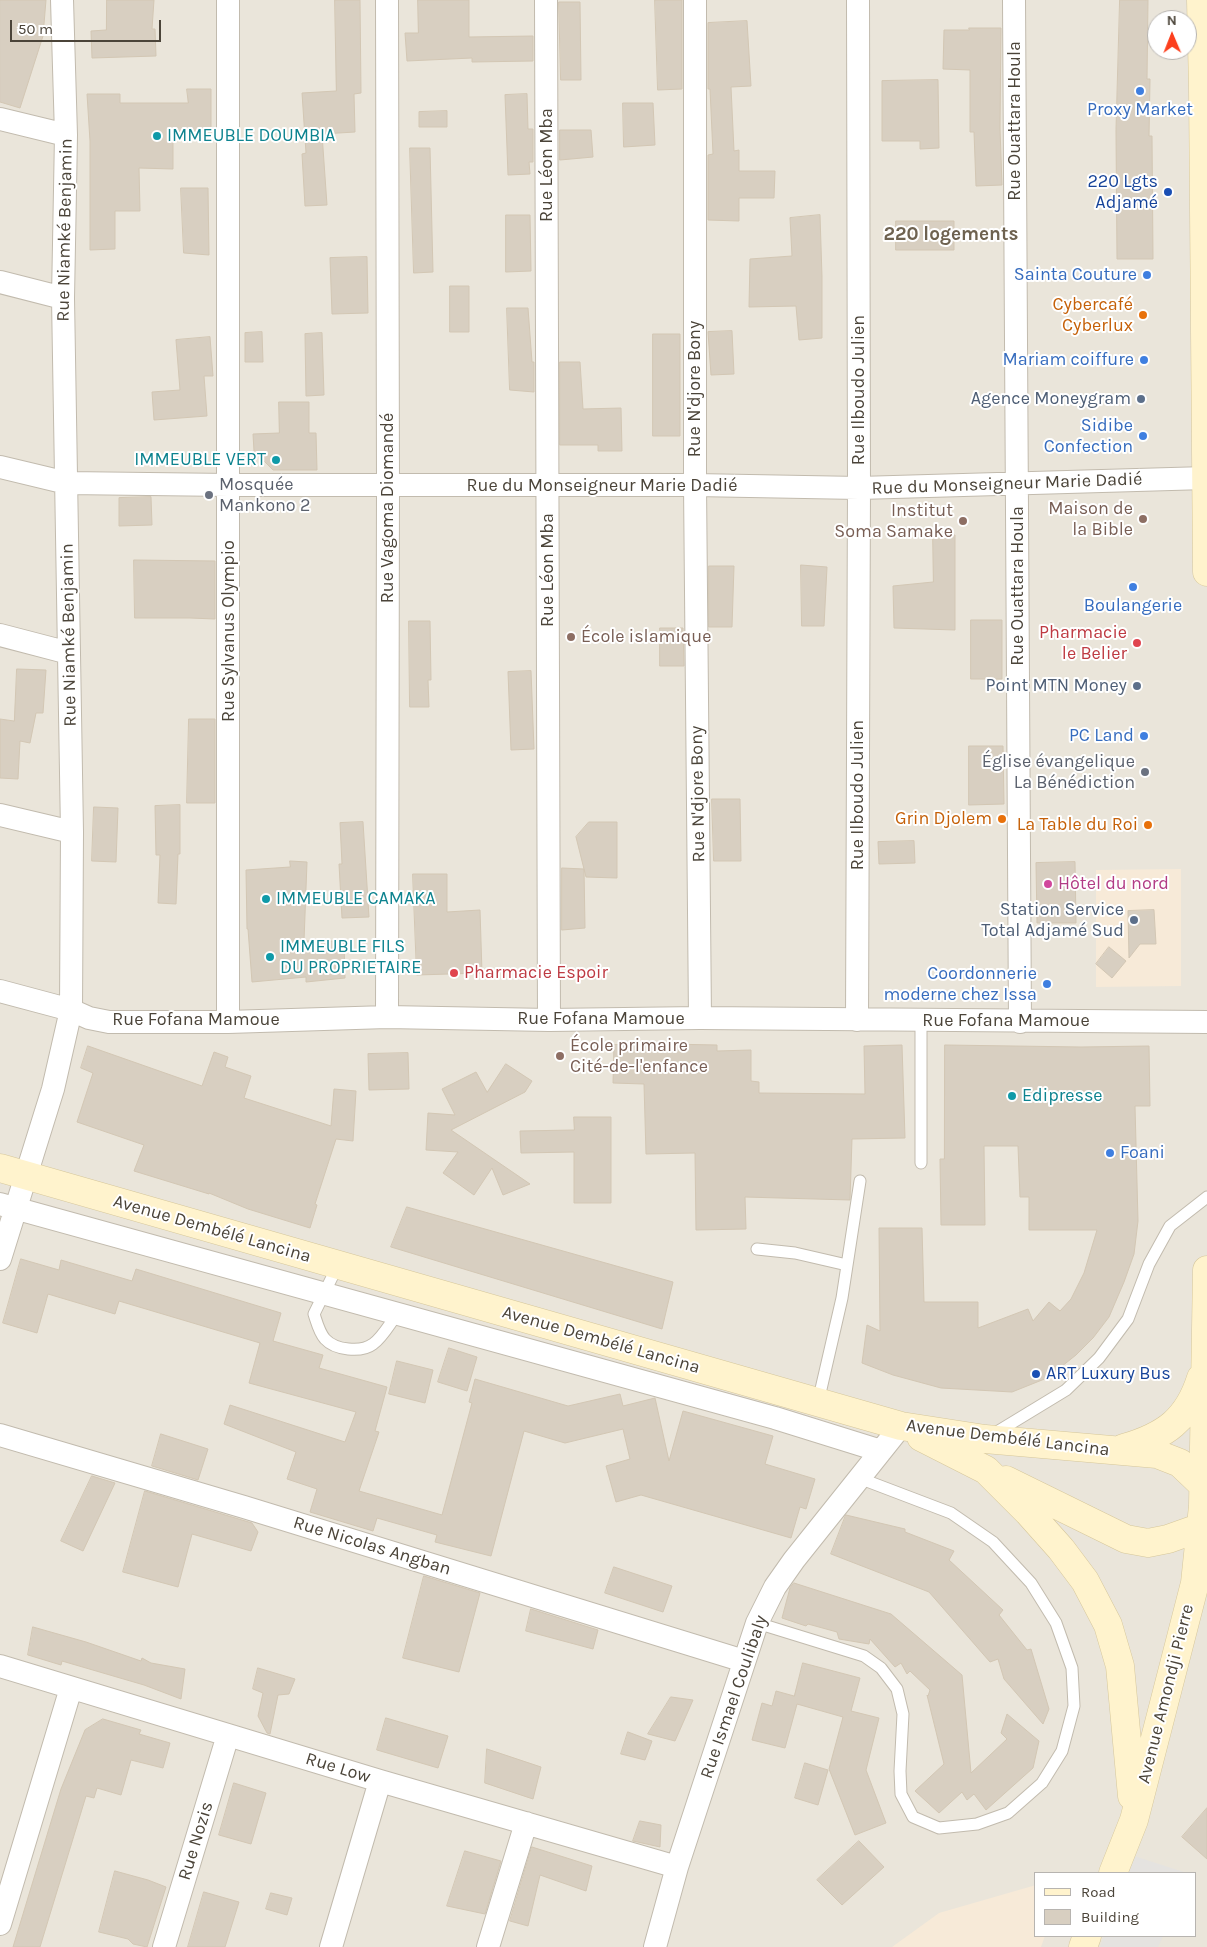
<!DOCTYPE html>
<meta charset="utf-8">
<style>
body{margin:0}
#map{position:relative;width:1207px;height:1947px;overflow:hidden;background:#f6f3ec;font-family:Karla,sans-serif}
canvas{display:block}
.legend{position:absolute;left:1034px;top:1872px;width:162px;height:65px;box-sizing:border-box;background:#fff;border:1px solid #b7b4b0;margin:0;padding:6px 9px;list-style:none;font-size:15px;color:#4b4439}
.legend li{display:flex;align-items:center;gap:10px;height:25px}
.legend b{width:25px;border:1px solid #b7b4b0}
.north{position:absolute;left:1147px;top:10px;width:50px;height:50px;box-sizing:border-box;background:#fff;border:1px solid #b7b4b0;border-radius:50%;rotate:359deg;font-size:14px;font-weight:700;line-height:20px;text-align:center;color:#4b4439}
.north::after{content:'';display:block;margin:auto;width:18px;height:22px;background:#fc3f1d;clip-path:polygon(50% 0,100% 100%,50% 72%,0 100%)}
.scale{position:absolute;left:10px;top:20px;width:151px;height:22px;box-sizing:border-box;border:2px solid #4b4439;border-top:0;padding-left:6px;font-size:15px;line-height:18px;white-space:nowrap;color:#4b4439;-webkit-text-stroke:4px #fff;paint-order:stroke}
</style>
<div id="map">
<canvas width="1207" height="1947"></canvas>
<ul class="legend">
<li><b style="height:6px;background:#fff3cd"></b>Road</li>
<li><b style="height:14px;background:#d8cfc1"></b>Building</li>
</ul>
<div class="north">N</div>
<div class="scale">50 m</div>
</div>
<script>
const context = document.querySelector('canvas').getContext('2d');
context.lineJoin = 'round';
function paint(path, color) {
  context.fillStyle = color;
  context.fill(path, 'evenodd');
}
function stroke(path, color, width, dash) {
  context.strokeStyle = color;
  context.lineWidth = width;
  context.lineCap = dash ? 'butt' : 'round';
  context.setLineDash(dash || []);
  context.stroke(path);
}
function drawText(font, color, halo, rows, align = 'center') {
  context.font = font + ' Karla,sans-serif';
  context.lineWidth = 4;
  context.setLineDash([]);
  context.textBaseline = 'middle';
  context.strokeStyle = halo;
  context.fillStyle = color;
  for (const [text, x, y, turn = 0] of rows) {
    context.save();
    context.translate(x, y);
    context.rotate((+turn || 0) * Math.PI / 180);
    context.textAlign = isNaN(turn) ? turn : align;
    if (halo) context.strokeText(text, 0, 0);
    context.fillText(text, 0, 0);
    context.restore();
  }
}
paint(new Path2D(`
 M0,0H1207V1947H0ZM1157,20H1187V50H1157ZM1036,1873H1196V1936H1036Z`), '#eae5da');
paint(new Path2D(`
 M1181,869V986L1096,987V870Z
 M1036,1885V1936H1045L1041,1947H892L939,1913Z`), '#f7ead8');
paint(new Path2D(`
 M1134,1856L1187,1873H1127Z
 M1104,1936H1163L1158,1947H1100Z`), '#e5e3e0');
const building = new Path2D(`
 M0,0H46L43,36L20,108L0,102Z
 M107,0H154L152,29H155L156,56L92,58L91,31L106,30Z
 M335,0H360L361,93L354,94L355,132L322,134L327,205L305,206L302,154L306,153L302,93L336,91Z
 M418,0H469V37L533,36V61L472,62V58L407,61L405,33H418Z
 M655,0H682V89L658,90Z
 M1120,0H1148L1147,79H1150L1149,136H1152L1153,259H1117L1116,130Z
 M559,2H580L581,80H561Z
 M747,21L751,86L731,87L734,151L739,150V171H775L774,198H739V221L708,220V155L713,154L710,89H708V23Z
 M969,28H1001L1000,128L1002,185L976,186L974,132H970V70L943,69L944,30H969Z
 M938,80L939,148L920,149V141H882V81Z
 M187,89H211V139L173,138V169L139,168L140,211H115V249L90,250V141L87,94H120V103H188Z
 M527,94L528,129H533V162H529L530,174L508,175L505,95Z
 M623,103H653L655,145L624,147Z
 M447,111V127H419V112Z
 M560,130H591L593,157L560,160Z
 M410,148H430L433,272L414,273Z
 M181,188H208L209,255L184,253Z
 M506,215H530L531,271L506,272Z
 M820,215L822,277V338L799,340L796,306L749,307L750,259L792,256L790,218Z
 M896,221H954V250H896Z
 M367,257L368,313L332,314L330,258Z
 M450,286H469V332H450Z
 M507,308H528L532,362H534V392L510,390Z
 M732,331L734,374L711,375L708,332Z
 M262,332L263,362H245V333Z
 M322,333L324,395L306,396L305,334Z
 M653,334H680V436H653Z
 M210,337L213,376H204L207,416L154,420L152,392L180,390L176,340Z
 M560,362H580L583,409L621,408L622,451H598V445H560Z
 M279,402H309V433H316L317,470H273L254,451L253,434L279,433Z
 M151,497L152,525L119,526V498Z
 M933,535H955V630L894,628L893,586L933,582Z
 M134,560L215,561V619L190,618H135Z
 M801,565L827,567L824,626H802Z
 M709,566H734L732,627H709Z
 M971,620H1002V679H971Z
 M409,621H430L431,680H428L429,707H410Z
 M660,628H683L684,666H660Z
 M17,669L46,670L43,713H36L30,743L20,741L18,779L0,778V719L14,721Z
 M531,671L534,749L511,750L508,672Z
 M189,719H215V803H187Z
 M969,746H1003L1004,804L969,805Z
 M712,799H740L741,861H714Z
 M180,805V854H178L176,904L158,903L160,855H156L155,806Z
 M94,807L118,808L116,862L92,861Z
 M363,822L369,917L342,918L339,864H342L340,823Z
 M589,822H617V878L586,877L576,837Z
 M914,841L915,863L879,864L878,842Z
 M290,861L307,862L304,941H344L345,978L306,982V977L252,982L248,929H247L246,870L290,867Z
 M1075,862L1076,923H1037L1036,863Z
 M562,868L584,869L585,928L562,930Z
 M413,874H447V912L480,910L482,973L417,975Z
 M1154,910L1156,944H1140L1129,958L1128,911Z
 M1109,947L1126,961L1112,978L1096,964Z
 M667,1044L717,1045V1051L751,1050V1081L759,1082V1093L865,1094L864,1046L902,1045L905,1138L852,1139L850,1200L745,1197L746,1229L696,1230L695,1153L646,1154L644,1084L613,1083L614,1045Z
 M945,1045L1081,1047L1149,1046L1150,1106H1135L1138,1221L1134,1254L1124,1282L1109,1317L1093,1338L1076,1355L1047,1378L1012,1392L941,1388L893,1375L862,1363L867,1325L880,1331L879,1228H922L924,1302H978V1328L1028,1309L1033,1321L1049,1302L1060,1311L1071,1299L1084,1273L1097,1230H1029V1197H1020L1018,1146H984L985,1225H941L940,1159H944Z
 M88,1046L202,1086L214,1052L228,1057L225,1067L251,1076L244,1098L331,1126L334,1089L356,1091L353,1141L336,1139L315,1204L317,1205L310,1228L248,1209L209,1193V1194L134,1171L144,1145L77,1122L93,1073L81,1068Z
 M408,1053L409,1089L369,1090L368,1054Z
 M506,1064L532,1081L525,1092L451,1130L530,1184L503,1195L492,1168L474,1195L443,1173L458,1152L426,1150L428,1113L455,1115L442,1089L476,1072L487,1092Z
 M574,1117H611V1203H574V1152L521,1153L520,1131L574,1130Z
 M407,1207L673,1282L662,1329L391,1247Z
 M21,1259L59,1270L61,1260L132,1281L136,1269L281,1313L273,1341L323,1355L319,1368L387,1387L375,1431L379,1432L359,1491L442,1515L472,1403L469,1402L475,1379L568,1406L620,1394L623,1406L655,1398L669,1461L683,1411L773,1436L765,1464L815,1479L806,1509L800,1507L791,1538L641,1495L616,1502L606,1466L630,1459L623,1429L565,1443L524,1431L491,1556L435,1542L437,1535L377,1518L373,1531L310,1512L317,1489L287,1479L296,1452L224,1424L230,1405L345,1442L356,1412L249,1383L260,1343L119,1301L115,1314L48,1294L37,1333L3,1323Z
 M449,1348L477,1357L467,1391L438,1382Z
 M397,1361L433,1370L425,1403L389,1394Z
 M161,1434L208,1449L198,1480L152,1466Z
 M92,1476L115,1483L83,1551L61,1541Z
 M145,1491L252,1523L258,1532L251,1551L192,1534L178,1587L123,1572Z
 M846,1515L905,1529V1532L954,1551L949,1560L1003,1610L999,1615L1027,1650L1031,1649L1049,1709L1043,1724L1004,1679L998,1659L990,1662L929,1592L831,1554Z
 M614,1567L672,1586L663,1612L605,1593Z
 M424,1576L480,1593L459,1672L403,1658Z
 M794,1583L891,1614L962,1675L971,1773L1007,1739L1001,1733L1007,1714L1039,1741L1033,1768L986,1810L974,1794L967,1800L962,1792L939,1813L915,1791L944,1764L927,1695L928,1696L930,1690L910,1671L907,1674L901,1663L895,1667L870,1639L869,1644L839,1639L837,1632L808,1624L806,1626L782,1618L790,1588Z
 M531,1609L598,1630L593,1649L526,1631Z
 M33,1627L86,1642L141,1661L142,1658L151,1663L185,1669L181,1699L144,1685L62,1661L61,1665L28,1655Z
 M803,1663L860,1678L851,1711L879,1718L866,1770L886,1823L855,1835L829,1769L843,1717L797,1704L785,1748L752,1740L762,1703L772,1706L776,1691L794,1696Z
 M258,1668L295,1679L289,1694L278,1695L270,1734L267,1733L258,1716L263,1693L253,1689Z
 M671,1697L693,1700L675,1741L648,1734Z
 M386,1718L448,1736L438,1768L377,1750Z
 M103,1719L141,1730L139,1734L170,1743L163,1768L131,1760L121,1795L97,1788L94,1798L86,1796L40,1947H13L61,1789L85,1730Z
 M628,1732L652,1741L645,1760L621,1754Z
 M487,1749L541,1767L533,1799L485,1783Z
 M805,1763L828,1770L818,1805L795,1798Z
 M234,1783L266,1793L251,1844L219,1835Z
 M1207,1808V1859L1182,1837Z
 M640,1821L661,1825L660,1847L633,1841Z
 M859,1841L884,1867L842,1905L817,1880Z
 M532,1847L592,1866L586,1891L540,1875L528,1926L510,1921Z
 M465,1851L501,1861L485,1914L447,1906Z
 M115,1871L148,1880L166,1887L147,1947L133,1944L128,1939L99,1932Z
 M204,1892L239,1902L225,1947H188Z
 M271,1893L292,1898L287,1915L266,1909Z`);
paint(building, '#d8cfc1');
stroke(building, '#d3c7b4', 1);
const lane = new Path2D(`
 M921,1021V1163
 M757,1249L795,1253L847,1265
 M338,1265L314,1314C317,1323 319,1332 325,1339C335,1350 361,1353 373,1344C383,1337 390,1323 398,1313
 M818,1402L842,1298L860,1181
 M992,1435L1066,1390L1099,1358L1128,1319L1149,1264L1170,1226L1207,1197
 M757,1623L864,1656L881,1668L897,1689L903,1714L900,1771L901,1794L913,1817L939,1828L977,1824L1008,1813L1042,1783L1062,1751L1074,1706L1072,1668L1056,1623L1031,1583L993,1542L951,1513L859,1478`);
const street = new Path2D(`
 M228,0V1022
 M546,0L549,1020
 M695,0V485L700,1018
 M1014,0L1020,1022
 M0,119L66,135
 M0,282L63,298
 M0,467L67,483L229,485H695L859,488L1206,478
 M0,635L69,653
 M0,815L72,832
 M0,991L71,1010L89,1018L109,1022H228L387,1017L549,1020L700,1018L1207,1022
 M387,1017L388,485L387,0
 M857,1020L859,488L858,0
 M0,1204L775,1418L881,1451
 M0,1259L53,1089L71,1010L72,832L63,298L66,135L62,0
 M0,1435L244,1507L744,1661
 M0,1666L380,1781L677,1867
 M0,1924L71,1688
 M164,1947L228,1735
 M331,1947L380,1781
 M488,1947L526,1823
 M655,1947L677,1867L757,1623L775,1587L794,1560L901,1426`);
const secondary = new Path2D(`
 M1201,0L1203,89L1207,572
 M0,1168L901,1426L985,1439L1157,1454L1180,1463L1202,1484
 M921,1437L986,1470L1028,1512L1061,1549L1085,1581L1108,1625L1120,1666L1132,1796
 M1124,1448C1165,1436 1188,1420 1201,1378
 M1006,1480L1126,1539L1148,1543L1168,1539L1199,1528
 M1113,1873L1134,1820L1195,1583L1203,1506L1207,1270
 M1083,1947L1087,1936`);
stroke(lane, '#c2bbae', 13);
stroke(street, '#c2bbae', 24);
stroke(secondary, '#d6c79b', 29);
stroke(lane, '#fff', 11);
stroke(street, '#fff', 22);
stroke(secondary, '#fff3cd', 28);
for (const [x, y, r, color] of [
 [1140,91,5,"#3f7fe0"],
 [157,136,5,"#0f9aa8"],
 [1168,192,5,"#1a4fb4"],
 [1147,275,5,"#3f7fe0"],
 [1143,315,5,"#e8710a"],
 [1144,360,5,"#3f7fe0"],
 [1141,399,5,"#5c6f8a"],
 [1143,436,5,"#3f7fe0"],
 [276,460,5,"#0f9aa8"],
 [209,495,5,"#6b7280"],
 [1143,519,5,"#8d6e63"],
 [963,521,5,"#8d6e63"],
 [1133,587,5,"#3f7fe0"],
 [571,637,5,"#8d6e63"],
 [1137,643,5,"#e0444e"],
 [1137,686,5,"#5c6f8a"],
 [1144,736,5,"#3f7fe0"],
 [1145,772,5,"#6b7280"],
 [1002,819,5,"#e8710a"],
 [1148,825,5,"#e8710a"],
 [1048,884,5,"#d1479c"],
 [266,899,5,"#0f9aa8"],
 [1134,920,5,"#5c6f8a"],
 [270,957,5,"#0f9aa8"],
 [454,973,5,"#e0444e"],
 [1047,984,5,"#3f7fe0"],
 [560,1056,5,"#8d6e63"],
 [1012,1096,5,"#0f9aa8"],
 [1110,1153,5,"#3f7fe0"],
 [1036,1374,5,"#1a4fb4"]
]) {
  const dot = new Path2D();
  dot.arc(x, y, r, 0, 2 * Math.PI);
  context.fillStyle = color;
  context.fill(dot);
  stroke(dot, '#fff', 2);
}
drawText('18px', '#366cbe', '#fff', [
 ["Proxy Market",1140,110,"center"],
 ["Sainta Couture",1137,275],
 ["Mariam coiffure",1134,360],
 ["Sidibe",1133,426],
 ["Confection",1133,447],
 ["Boulangerie",1133,606,"center"],
 ["PC Land",1134,736],
 ["Coordonnerie",1037,974],
 ["moderne chez Issa",1037,995],
 ["Foani",1120,1153,"left"]
], 'right');
drawText('18px', '#4b4439', '#fff', [
 ["Rue Ouattara Houla",1015,121,-90],
 ["Rue Léon Mba",547,165,-90],
 ["Rue Niamké Benjamin",65,230,-89],
 ["Rue N'djore Bony",695,389,-90],
 ["Rue Ilboudo Julien",859,390,-90],
 ["Rue du Monseigneur Marie Dadié",1007,484,-2],
 ["Rue du Monseigneur Marie Dadié",602,486],
 ["Rue Vagoma Diomandé",388,508,-90],
 ["Rue Léon Mba",548,570,-90],
 ["Rue Ouattara Houla",1018,586,-90],
 ["Rue Sylvanus Olympio",229,631,-90],
 ["Rue Niamké Benjamin",69,635,-91],
 ["Rue N'djore Bony",698,794,-91],
 ["Rue Ilboudo Julien",858,795,-90],
 ["Rue Fofana Mamoue",601,1019],
 ["Rue Fofana Mamoue",196,1020],
 ["Rue Fofana Mamoue",1006,1021],
 ["Avenue Dembélé Lancina",212,1229,16],
 ["Avenue Dembélé Lancina",601,1340,16],
 ["Avenue Dembélé Lancina",1008,1438,7],
 ["Rue Nicolas Angban",372,1546,17],
 ["Avenue Amondji Pierre",1166,1694,-76],
 ["Rue Ismael Coulibaly",734,1697,-71],
 ["Rue Low",338,1768,17],
 ["Rue Nozis",196,1841,-73]
]);
drawText('18px', '#0d838f', '#fff', [
 ["IMMEUBLE DOUMBIA",167,136],
 ["IMMEUBLE VERT",266,460,"right"],
 ["IMMEUBLE CAMAKA",276,899],
 ["IMMEUBLE FILS",280,947],
 ["DU PROPRIETAIRE",280,968],
 ["Edipresse",1022,1096]
], 'left');
drawText('18px', '#164399', '#fff', [
 ["220 Lgts",1158,182],
 ["Adjamé",1158,203],
 ["ART Luxury Bus",1046,1374,"left"]
], 'right');
drawText('18px', '#c56008', '#fff', [
 ["Cybercafé",1133,305],
 ["Cyberlux",1133,326],
 ["Grin Djolem",992,819],
 ["La Table du Roi",1138,825]
], 'right');
drawText('18px', '#4e5e75', '#fff', [
 ["Agence Moneygram",1131,399],
 ["Point MTN Money",1127,686],
 ["Station Service",1124,910],
 ["Total Adjamé Sud",1124,931]
], 'right');
drawText('18px', '#5b616d', '#fff', [
 ["Mosquée",219,485],
 ["Mankono 2",219,506],
 ["Église évangelique",1135,762,"right"],
 ["La Bénédiction",1135,783,"right"]
], 'left');
drawText('18px', '#785e54', '#fff', [
 ["Maison de",1133,509],
 ["la Bible",1133,530],
 ["Institut",953,511],
 ["Soma Samake",953,532],
 ["École islamique",581,637,"left"],
 ["École primaire",570,1046,"left"],
 ["Cité-de-l'enfance",570,1067,"left"]
], 'right');
drawText('18px', '#be3a42', '#fff', [
 ["Pharmacie",1127,633],
 ["le Belier",1127,654],
 ["Pharmacie Espoir",464,973,"left"]
], 'right');
drawText('18px', '#b23c85', '#fff', [
 ["Hôtel du nord",1058,884]
], 'left');
drawText('bold 19px', '#6e6250', '#fff', [
 ["220 logements",951,235]
]);
</script>
